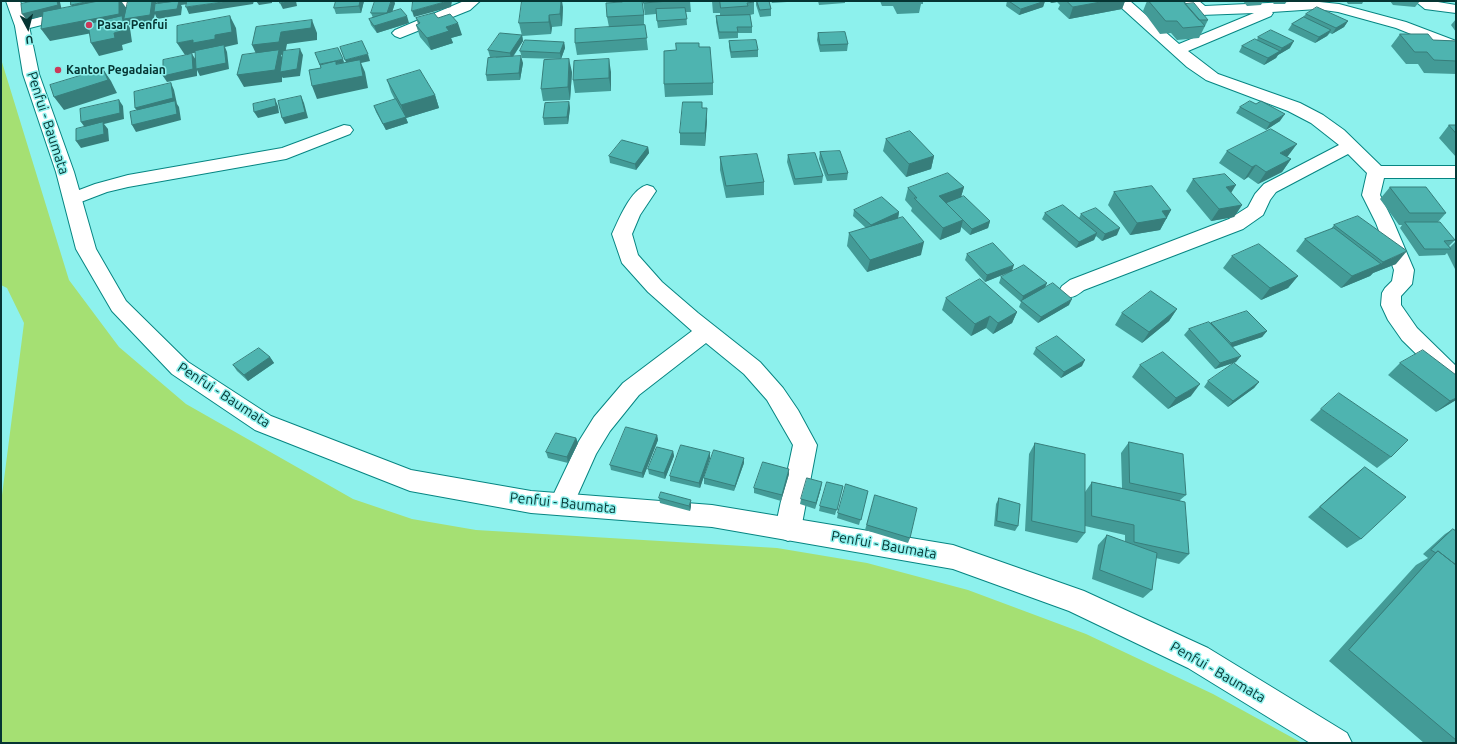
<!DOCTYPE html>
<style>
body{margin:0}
#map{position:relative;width:1457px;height:744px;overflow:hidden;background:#8df1ed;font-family:Ubuntu,sans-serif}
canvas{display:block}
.frame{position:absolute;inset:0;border:2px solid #063533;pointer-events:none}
.north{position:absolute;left:8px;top:8px;width:40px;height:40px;-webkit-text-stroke:3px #8df1ed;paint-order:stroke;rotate:173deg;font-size:11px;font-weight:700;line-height:16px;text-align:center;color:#063533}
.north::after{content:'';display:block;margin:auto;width:14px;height:18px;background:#063533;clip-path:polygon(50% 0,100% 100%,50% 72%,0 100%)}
</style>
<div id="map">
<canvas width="1457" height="744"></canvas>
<div class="frame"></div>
<div class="north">U</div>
</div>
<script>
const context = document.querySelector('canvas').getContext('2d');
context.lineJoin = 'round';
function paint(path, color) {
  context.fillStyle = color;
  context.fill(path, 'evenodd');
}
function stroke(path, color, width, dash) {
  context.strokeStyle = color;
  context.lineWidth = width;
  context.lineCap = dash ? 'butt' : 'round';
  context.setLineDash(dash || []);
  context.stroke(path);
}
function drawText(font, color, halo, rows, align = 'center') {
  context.font = font + ' Ubuntu,sans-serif';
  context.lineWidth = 3;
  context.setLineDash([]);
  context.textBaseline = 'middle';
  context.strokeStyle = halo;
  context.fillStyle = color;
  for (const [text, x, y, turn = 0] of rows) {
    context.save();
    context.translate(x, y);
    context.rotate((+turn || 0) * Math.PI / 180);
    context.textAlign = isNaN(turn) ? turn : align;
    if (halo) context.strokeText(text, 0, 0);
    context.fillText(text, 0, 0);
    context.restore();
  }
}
paint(new Path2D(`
 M1,59L69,280L119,347L186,404L353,499L412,519L476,530L777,548L867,563L968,590L1086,634L1213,694L1302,743H1V503L24,323L7,288L1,285Z`), '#a5e073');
const minor = new Path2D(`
 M115,1H145L143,4L138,5L61,20L22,30L17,29L15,26L17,23L60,12Z
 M464,1H480L470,10L400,38L395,36L392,33L395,30Z
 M1114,1H1130L1179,44L1254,13L1201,15L1196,14L1184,1H1199L1205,6L1310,1L1339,4L1406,22L1456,41V52L1396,28L1338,12L1317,9L1272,12L1273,13L1271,16L1188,51L1218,74L1300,103L1323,115L1344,130L1381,166H1456V178H1384L1380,195L1394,223L1414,270L1412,284L1401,296V305L1417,328L1456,366V388L1448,385L1402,340L1388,320L1381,305L1382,293L1385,288L1392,281L1394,270L1376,223L1362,195L1367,173L1348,154L1276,192L1270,200L1263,215L1243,229L1084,290C1076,296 1072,299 1062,296L1059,291L1062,286L1070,280L1229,219L1248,207L1255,194L1264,184L1339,145L1311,123L1288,111L1206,80L1187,67Z
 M1415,1H1432L1456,5V13L1425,9Z
 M344,125L350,126L353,130L350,134L286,159L128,187L107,192L73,205L66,203L64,199L66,195L95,184L128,175L282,148Z
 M647,185L653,187L656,191L640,215L632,234L638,255L662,282L698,313L760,362L783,388L798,410L817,445L801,529L797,537L788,541L779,537L775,529L793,445L767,400L744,374L706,343L639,395L610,431L596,454L570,512L561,515L552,512L549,504L579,441L594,417L623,383L692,331L648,292L622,263L612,234C619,219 631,189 647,185Z`);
const tertiary = new Path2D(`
 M6,1H20L29,26L39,74L74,172L96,249L126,301L188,362L271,416L411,470L531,491L712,505L953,545L1084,591L1208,648L1347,733L1352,743H1310L1188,668L1069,611L953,569L712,527L531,513L410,491L255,430L172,374L112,311L76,249L56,172L23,74L15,26Z`);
stroke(minor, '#068582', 2);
stroke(tertiary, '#068582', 2);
paint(minor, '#fff');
paint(tertiary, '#fff');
paint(new Path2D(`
 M336,1H364L361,13L336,14L334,8Z
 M400,1H412L400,2Z
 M643,1H690L691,12H686L687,25L658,28L656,14L645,15Z
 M712,1H754V14L750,15L752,27V33H738V38L719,39L716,22V16H720V13H713Z
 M756,1H769L771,9V16L760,17L756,5Z
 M771,1H788L787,2L772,3Z
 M797,1H815L798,2Z
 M818,1H845V3L819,5Z
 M880,1H923V4H921L919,13L897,14L893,6H882Z
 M950,1H972L950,2Z
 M1007,1H1045L1043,7L1019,15L1006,6Z
 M1049,1H1125L1122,9L1069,19L1058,9L1060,5L1057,2L1051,3Z
 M1147,1H1183L1185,4L1208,20L1199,38L1177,40L1171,33L1160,34L1143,11Z
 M1243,1H1263L1261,5L1247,6Z
 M1271,1H1287L1285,4H1274Z
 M1346,1H1385V2H1363L1362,4H1348Z
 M1390,1H1420L1415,7L1393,5Z
 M622,2L644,15V25H645L648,50L577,55L575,43L609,27L607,17Z
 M395,3L392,12L409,23L377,33L371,25L369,19L373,18L371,13Z
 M563,7L562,26L552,27L551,34L522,36L519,23Z
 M1306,14L1348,21L1344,27L1332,34L1330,33L1327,36L1315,43L1288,30L1292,24L1303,17Z
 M416,18H438L462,35L451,38L453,43L431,50L420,37L416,25L418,24Z
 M1456,19V32L1451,25Z
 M818,33L848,44L847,51L820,52L817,40Z
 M1400,34L1433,40L1456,41V74L1424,73L1418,64H1406L1391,46Z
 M522,35L523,41L513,57L523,63L520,80L487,81L486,75L496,57H490L488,50Z
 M1258,37L1290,48L1278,55L1276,58L1264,65L1239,52L1242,46L1257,40Z
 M729,41L758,50V57L731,58L729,47Z
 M564,42L565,48L561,59L522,58L520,51Z
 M699,47L713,83V95L665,97L664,84L676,50Z
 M572,72L570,100L543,101L541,89Z
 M611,72V91L575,93L573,80Z
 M387,80L435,95L439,108L406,118L408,123L386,130L376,112L374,106L395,100L391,92Z
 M569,102L570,108L568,124L544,125L543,118Z
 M1256,104L1280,121L1266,130L1236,113L1240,107Z
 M702,108L707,121L705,146L680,145V133Z
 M1449,125H1456V157L1439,138Z
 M886,139L934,156L931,169L906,177L883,151Z
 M648,147L649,153L636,170L610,163L609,156Z
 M1227,151L1288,156L1287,157L1291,159L1282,172L1258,184L1248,177L1244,180L1219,163Z
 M820,152L848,173L847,180L827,181L819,159Z
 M788,155L823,176L822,183L794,185L787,162Z
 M720,157L764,182V195L726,198L720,170Z
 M1193,179L1231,193L1242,205L1234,217L1211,221L1186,191Z
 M964,187L961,197L990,221L988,228L970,235L961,227L960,232L940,240L911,211L912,208L905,200L908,188Z
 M1390,187L1446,213L1438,222L1455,240L1449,246L1450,247L1456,241V271L1447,253L1445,255L1419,256L1400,228L1402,225H1399L1380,199Z
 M1114,192L1171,210L1160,230L1130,235L1108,205Z
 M854,210L899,212L898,218L921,255L867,272L847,246L849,233L866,228L853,216Z
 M1045,213L1079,218L1081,214L1117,235L1102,241L1096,236L1094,240L1076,248L1042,219Z
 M1334,225L1396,264L1373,273L1370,276L1341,288L1296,251L1305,239L1331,229Z
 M967,254L1012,271L985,282L965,260Z
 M1232,256L1298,276L1288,288L1261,300L1223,268Z
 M1001,277L1047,283L1045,287L1069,305L1038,323L1019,307L1021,302L999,283Z
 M946,298L1017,312L1012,323L993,334L986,328L971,336L942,310Z
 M1177,309L1169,321L1142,343L1115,325L1122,313Z
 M1210,323H1211L1267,331L1262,337L1233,347L1236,362L1215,369L1184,335L1189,329Z
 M1036,348L1082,366L1061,378L1033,354Z
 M270,357L274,363L248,381L237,371L233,365Z
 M1400,363L1456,400L1436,412L1388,375Z
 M1140,365L1191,396L1168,409L1132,377Z
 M1208,381L1259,382L1254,388L1228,407L1204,387Z
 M1321,409L1391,457L1377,468L1310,420Z
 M657,435L658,440L643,478L611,470L610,465Z
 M576,438L578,443L568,463L548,458L546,452Z
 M1129,442L1186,495L1180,500L1189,554L1179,564L1156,558L1152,590L1143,598L1092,579L1098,545L1107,535L1125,542V535L1085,526V533L1077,543L1025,531L1029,454L1035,443L1085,492L1092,482L1122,488L1121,453Z
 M673,451L674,456L665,479L649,474L648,469Z
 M710,452V458L700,488L670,481V476Z
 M744,463L734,491L704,484V478Z
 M1365,467L1361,539L1347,548L1308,517L1352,477Z
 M789,474L781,501L754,493V488Z
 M843,486L835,515L819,511L820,506Z
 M821,488L815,509L800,504L801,499Z
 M868,491L859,525L837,518L838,513Z
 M875,495L910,538L908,543L865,530Z
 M659,498L691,506L690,511L660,503Z
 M999,498L1018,526L1015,531L994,526L996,504Z
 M1453,529L1456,531V743H1424L1329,661L1416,565L1428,558L1423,554L1445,534Z`), '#439b97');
paint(new Path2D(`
 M57,1H60V2L62,11L27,20L22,14Z
 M90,1H94L95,7L76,12L71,5Z
 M113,1H126L122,2L127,9L152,1H156L157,3L155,12L161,8L156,1H211L181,5L182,7L181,15L157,19L155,14L153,21L128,25L127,23L130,28L132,42L122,45L123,50L99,56L91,43L114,33L124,27L50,41L41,29Z
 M230,1H254L253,4L189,14L186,7Z
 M256,1H272V3L259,5Z
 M289,1H296L297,6L283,9L280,3Z
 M360,1H364L361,13L359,6Z
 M391,1H394L395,3L390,19L387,13Z
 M448,1H452L451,7L414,17L412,11Z
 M561,1H562L563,7L562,26L560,14Z
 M1045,1L1043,7L1019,15L1021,9Z
 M1052,1H1057V2L1051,3Z
 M1106,1H1125L1122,9L1069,19L1073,7Z
 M549,15L552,27L551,34L549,22Z
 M230,16L236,28L238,44L225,47L227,52L229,69L200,76L197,70V76L167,82L163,76L192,54L196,60L198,52L185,55L177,43L215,35Z
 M407,16L409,23L377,33L374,26Z
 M312,20L317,33V40L287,44L285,54L281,55L284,62L300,49L303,55L300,76L283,78L282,77V82L244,87L237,75L258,58L252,45L281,32Z
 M1348,21L1344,27L1332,34L1336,28Z
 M458,23L462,35L451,38L453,43L431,50L427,38L446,27Z
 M1331,30L1327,36L1315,43L1319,37Z
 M522,35L523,41L511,59L510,53Z
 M1294,41L1290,48L1278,55L1276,58L1264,65L1268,58L1280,51L1282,48Z
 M564,42L565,48L561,59L560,53Z
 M368,54L370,61L361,63L365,72L368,88L317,99L312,86L348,66L345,60Z
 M521,56L523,63L520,80L519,73Z
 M343,59L345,65L322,71L320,65Z
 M569,59L572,72L570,100L568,87Z
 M609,59L611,72V91L609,78Z
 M103,69L111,81L117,93L64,110L54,97Z
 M171,83L174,90L177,104L179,107L181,120L136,132L132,125L140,114L135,108Z
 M435,95L439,108L406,118L408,123L386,130L383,124L405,117L401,105Z
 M301,96L304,103L308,118L285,124L282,118Z
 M275,99L278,106L279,113L258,118L254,112Z
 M119,100L123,106L124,119L104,124L108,129L109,141L81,148L76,141L86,129L81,122Z
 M569,102L570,108L568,124L567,117Z
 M707,108V121L705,146V133Z
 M1285,114L1280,121L1266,130L1270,123Z
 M1297,144L1288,156L1272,165L1280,153Z
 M648,147L649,153L636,170L635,164Z
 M934,156L931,169L906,177L909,164Z
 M1291,159L1282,172L1258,184L1266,172Z
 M1256,165L1248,177L1244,180L1252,167Z
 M1236,185L1228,198L1226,187Z
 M964,187L960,200L947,205L939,196Z
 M1242,205L1234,217L1211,221L1219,209Z
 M1171,210L1160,230L1130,235L1137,223L1162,211Z
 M899,212L898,218L870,232L871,225Z
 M963,220L960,232L940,240L943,228Z
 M990,221L988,228L970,235L972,229Z
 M1120,228L1117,235L1102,241L1105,234Z
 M1097,233L1094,240L1076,248L1079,242Z
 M924,242L921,255L867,272L870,260Z
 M1407,251L1396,264L1373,273L1370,276L1341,288L1352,276L1381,264L1383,262Z
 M1014,265L1012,271L985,282L987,275Z
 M1298,276L1288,288L1261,300L1270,288Z
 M1047,283L1044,289L1022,301L1023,296Z
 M1072,299L1069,305L1038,323L1041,317Z
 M1177,309L1169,321L1142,343L1149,332Z
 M1017,312L1012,323L993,334L998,323Z
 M990,316L986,328L971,336L975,324Z
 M1267,331L1262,337L1226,349L1231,343Z
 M1241,356L1236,362L1215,369L1220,363Z
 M270,357L274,363L248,381L244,375Z
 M1085,360L1082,366L1061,378L1064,372Z
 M1259,382L1254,388L1228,407L1233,401Z
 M1200,384L1191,396L1168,409L1176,398Z
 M1456,398V400L1436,412L1450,401Z
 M657,435L658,440L643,478L642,473Z
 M576,438L578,443L568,463L567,457Z
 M673,451L674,456L665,479L664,473Z
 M710,452V458L700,488L699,483Z
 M744,458V463L734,491L735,486Z
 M789,469V474L781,501L782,495Z
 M822,482L821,488L815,509L816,503Z
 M691,500V506L690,511L689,506Z`), '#377e7b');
const building = new Path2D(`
 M33,1H57L58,5L22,14L21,4Z
 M71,1H90L71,5Z
 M99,1H119V14L41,29L43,12Z
 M128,1H152L150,15L124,19Z
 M179,1L177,9L154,12L155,4Z
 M187,1H230L186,7Z
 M280,1H289L280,3Z
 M336,1H360L359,6L334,8Z
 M375,1H391L387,13H371Z
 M413,1H448L412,11Z
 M522,1H561L560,14L549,15V22L519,23Z
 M622,1H642L644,15L607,17L606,3L622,2Z
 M643,1H669L644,3Z
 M720,1H754V2L747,3L748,6L721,8Z
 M757,1H769L771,9L760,10Z
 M1009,1H1045L1021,9Z
 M1067,1H1106L1073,7Z
 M1149,1H1183L1205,26L1183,28L1177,21H1166Z
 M1194,3L1208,20H1199L1185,4Z
 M1317,7L1348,21L1336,28L1306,14Z
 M685,8L687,19L657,21L656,9Z
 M401,9L407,16L374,26L369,19Z
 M434,13L438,18L450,14L458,23L446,27L449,31L427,38L416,25L420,23L416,18Z
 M750,15L752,27H737L738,32H719L716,16Z
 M122,16L125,30L114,33L115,38L91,43L88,24Z
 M230,16L232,32L215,35V39L193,43V40L177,43V26Z
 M1304,17L1331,30L1319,37L1292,24Z
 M312,20L311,28L281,32L279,42L252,45L256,27Z
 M645,25L647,38L575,43V29Z
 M1271,30L1294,41L1282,48L1258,37Z
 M845,32L848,44L820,45L818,33Z
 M500,33L522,35L510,53L488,50Z
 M1400,34H1428L1433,40L1456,41V61L1434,60L1427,52H1415Z
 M1255,39L1280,51L1268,58L1242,46Z
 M525,40L564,42L560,53L520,51Z
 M756,40L758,50L731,52L729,41Z
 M362,41L368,54L345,60L340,47Z
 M676,43H699V47H710L713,83L664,84V51L676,50Z
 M224,45L226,63L196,69L195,51Z
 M338,48L343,59L320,65L315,53Z
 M300,49L297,69L280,72L283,51Z
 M279,50L275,70L237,75L242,55Z
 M192,54L193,69L163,76V60Z
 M521,56L519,73L486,75L488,58Z
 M569,59L568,87L541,89L544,60Z
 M609,59V78L573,80L574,61Z
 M360,60L363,76L312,86L309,70L321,68L320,64L336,61V64Z
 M103,69L108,80L54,97L50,85Z
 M420,70L435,95L401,105L387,80Z
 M171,83L173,98L135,108L134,92Z
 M301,96L305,112L282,118L278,101Z
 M275,99L276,106L254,112L253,104Z
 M396,99L406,117L383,124L374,106Z
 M119,100L120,113L81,122L80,109Z
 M175,101L177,114L132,125L130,112Z
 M1250,101L1256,104L1261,101L1285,114L1270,123L1240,107Z
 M569,102L567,117L543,118L545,103Z
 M683,102H702V108H707L705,133H680Z
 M103,122L104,134L76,141V129Z
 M1449,125H1456V133Z
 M1271,129L1297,144L1280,153L1291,159L1266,172L1256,165L1252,167L1227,151Z
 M910,131L934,156L909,164L886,139Z
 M622,140L648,147L635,164L609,156Z
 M840,151L848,173L828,175L820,152Z
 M815,153L823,176L795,179L788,155Z
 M757,154L764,182L726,186L720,157Z
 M948,173L964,187L939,196L963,220L943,228L914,198H917L908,188Z
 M1225,174L1236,185L1226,187L1242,205L1219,209L1193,179Z
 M1152,186L1171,210L1162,211L1167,218L1137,223L1114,192Z
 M1390,187H1426L1446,213H1410Z
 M964,196L990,221L972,229L946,203Z
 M882,197L899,212L871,225L854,210Z
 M1063,205L1097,233L1079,242L1045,213Z
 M1096,208L1120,228L1105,234L1081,214Z
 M1358,216L1407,251L1383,262L1334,225Z
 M903,217L924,242L870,260L849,233Z
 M1405,222H1440L1455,240L1444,241L1451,249H1425Z
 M1334,228L1381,264L1352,276L1305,239Z
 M993,243L1014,265L987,275L967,254Z
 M1259,244L1298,276L1270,288L1232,256Z
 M1024,265L1047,283L1023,296L1001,277Z
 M980,279L1017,312L998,323L990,316L975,324L946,298Z
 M1053,283L1072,299L1041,317L1021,301Z
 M1151,291L1177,309L1149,332L1122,313Z
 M1247,311L1267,331L1231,343L1211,323Z
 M1209,322L1241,356L1220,363L1189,329Z
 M1057,336L1085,360L1064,372L1036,348Z
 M259,348L270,357L244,375L233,365Z
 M1423,350L1456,375V398L1450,401L1400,363Z
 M1163,352L1200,384L1176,398L1140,365Z
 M1234,363L1259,382L1233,401L1208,381Z
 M1339,393L1408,440L1391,457L1321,409Z
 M626,427L657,435L642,473L610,465Z
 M556,433L576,438L567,457L546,452Z
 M1129,442L1183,454L1186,495L1130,483Z
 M1035,443L1085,454V533L1032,521Z
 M681,445L710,452L699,483L670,476Z
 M657,447L673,451L664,473L648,469Z
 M714,450L744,458L735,486L704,478Z
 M763,462L789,469L782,495L754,488Z
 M1365,467L1406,497L1361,539L1320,507Z
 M807,478L822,482L816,503L801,499Z
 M827,482L843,486L837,510L820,506Z
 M1092,482L1185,502L1189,554L1134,542V525L1092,516Z
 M846,484L868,491L861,520L838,513Z
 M661,492L691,500L689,506L659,498Z
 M875,495L917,508L910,538L867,525Z
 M999,498L1020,504L1018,526L997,521Z
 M1453,529L1456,531V565L1438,551L1436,553L1431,550Z
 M1107,535L1157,553L1152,590L1100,570Z
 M1438,551L1456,565V740L1349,650Z`);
paint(building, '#4eb4b0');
stroke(building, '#377e7b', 1);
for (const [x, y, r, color] of [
 [89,25,4,"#ca3a5a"],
 [58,70,4,"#ca3a5a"]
]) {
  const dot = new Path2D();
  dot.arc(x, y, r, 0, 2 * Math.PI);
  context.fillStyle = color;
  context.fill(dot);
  stroke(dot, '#8df1ed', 1.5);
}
drawText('bold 12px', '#063533', '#8df1ed', [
 ["Pasar Penfui",97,25],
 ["Kantor Pegadaian",66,70]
], 'left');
drawText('14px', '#063533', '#8df1ed', [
 ["Penfui - Baumata",48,123,72],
 ["Penfui - Baumata",224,395,33],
 ["Penfui - Baumata",563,503,6],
 ["Penfui - Baumata",884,545,10],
 ["Penfui - Baumata",1218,672,30]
]);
</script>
